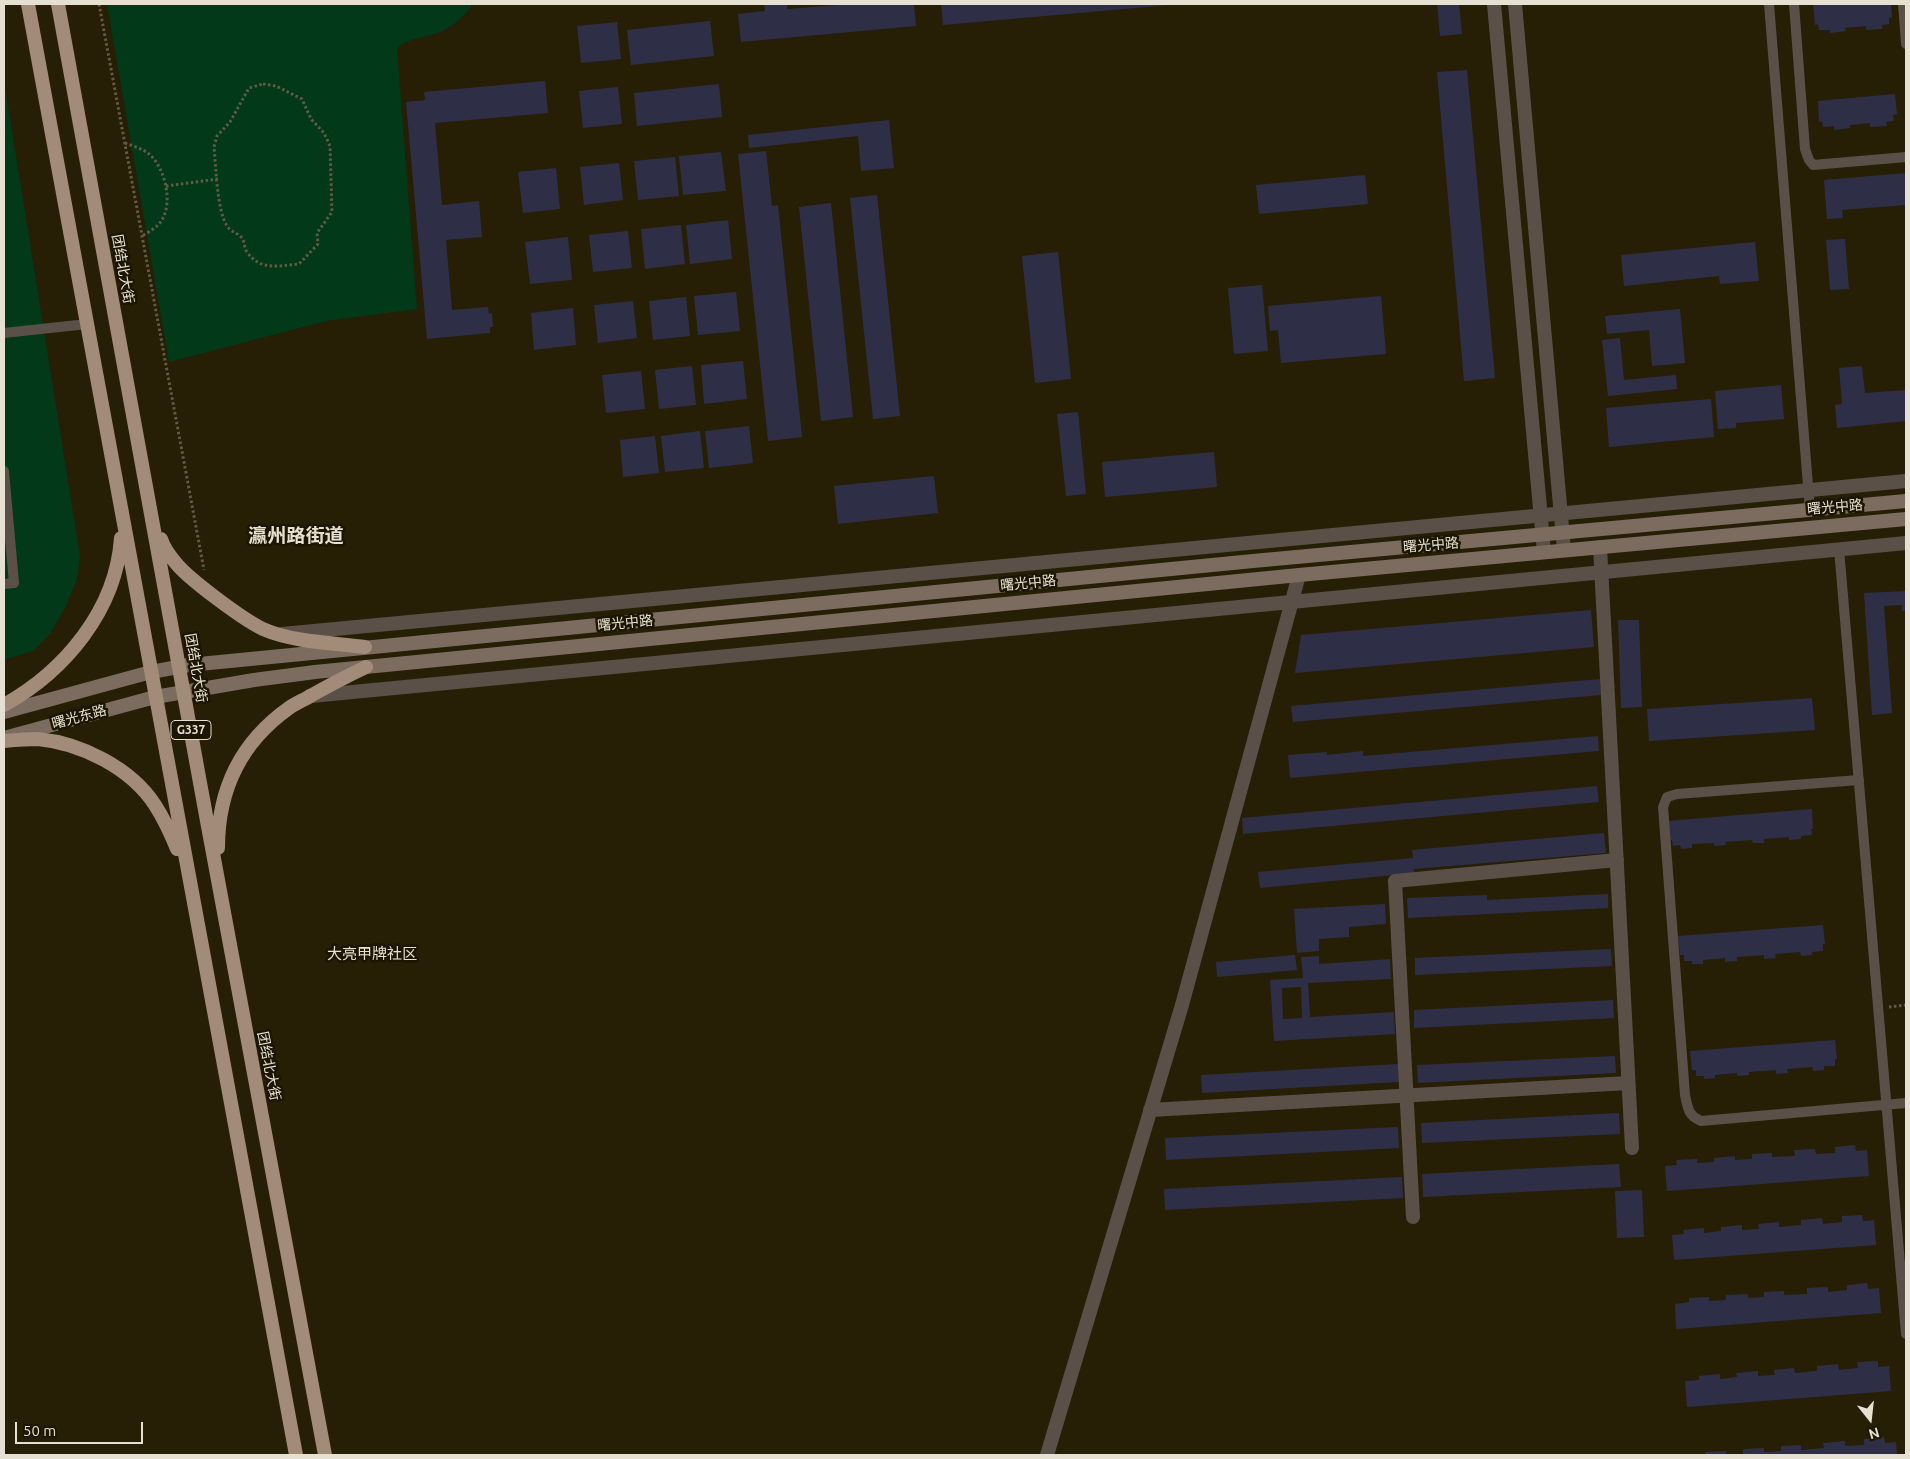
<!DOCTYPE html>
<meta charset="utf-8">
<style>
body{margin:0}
#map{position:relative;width:1910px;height:1459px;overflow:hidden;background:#261f05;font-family:Ubuntu,sans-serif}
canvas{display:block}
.frame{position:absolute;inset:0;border:5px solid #e5e0d1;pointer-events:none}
.north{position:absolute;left:1845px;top:1394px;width:50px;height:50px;-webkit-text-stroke:4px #1c1500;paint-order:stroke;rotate:164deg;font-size:14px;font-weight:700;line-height:20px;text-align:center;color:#e5e0d1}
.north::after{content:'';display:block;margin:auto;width:18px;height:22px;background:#e5e0d1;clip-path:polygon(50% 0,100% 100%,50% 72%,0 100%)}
.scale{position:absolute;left:15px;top:1422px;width:128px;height:22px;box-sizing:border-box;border:2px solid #e5e0d1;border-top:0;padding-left:6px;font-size:15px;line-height:18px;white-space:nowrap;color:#e5e0d1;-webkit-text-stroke:4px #1c1500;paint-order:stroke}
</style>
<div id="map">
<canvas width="1910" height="1459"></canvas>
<div class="frame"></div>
<div class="north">N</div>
<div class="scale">50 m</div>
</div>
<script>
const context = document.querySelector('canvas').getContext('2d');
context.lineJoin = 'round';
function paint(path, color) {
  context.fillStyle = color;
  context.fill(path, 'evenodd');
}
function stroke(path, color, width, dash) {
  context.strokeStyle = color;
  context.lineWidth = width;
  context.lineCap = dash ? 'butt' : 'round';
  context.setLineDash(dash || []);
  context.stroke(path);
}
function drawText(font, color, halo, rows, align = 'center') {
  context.font = font + ' Ubuntu,"Noto Sans SC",sans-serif';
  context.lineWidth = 5;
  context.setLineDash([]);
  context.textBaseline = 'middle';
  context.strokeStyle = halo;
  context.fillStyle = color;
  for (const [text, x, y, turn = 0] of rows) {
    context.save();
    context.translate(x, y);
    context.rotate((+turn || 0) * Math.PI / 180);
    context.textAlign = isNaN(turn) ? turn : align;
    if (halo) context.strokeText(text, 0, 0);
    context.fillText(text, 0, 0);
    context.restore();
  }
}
paint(new Path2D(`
 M107,4H471V7C461,19 451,28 437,33C421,39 411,37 397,48L417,309L326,321L169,362Z
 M4,81L80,556L77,579L66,606L50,634L33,651L4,660Z`), '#023918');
paint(new Path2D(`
 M764,4H787V9L851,4H914L916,26L741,42L738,14L765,11Z
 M941,4H1169V5L943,25Z
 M1437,4H1459L1462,34L1440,36Z
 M1813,4H1891L1892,17L1889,18V24L1882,25L1883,29L1866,30V26L1845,28L1846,31L1830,33V30H1819L1818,24L1815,25Z
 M710,21L714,56L631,65L627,30Z
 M617,22L621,59L581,63L577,26Z
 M1467,70L1495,378L1464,381L1437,72Z
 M545,81L548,113L435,123L442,205L479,201L482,237L446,240L452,310L488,307L489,314L492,313L493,327H490V333L427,339L406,102L425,100L424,92Z
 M719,84L722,117L637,126L634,93Z
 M618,87L622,124L583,128L579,91Z
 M1895,94L1897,114L1893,115L1894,121L1886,122L1887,126L1870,127V123L1850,125V128L1834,130V126L1823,127L1822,121L1819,122L1818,101Z
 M889,120L894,168L861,171L858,136L749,148L748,135Z
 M766,151L772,206L778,205L802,437L768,441L738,154Z
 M721,152L726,191L683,195L679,156Z
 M675,157L679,196L638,200L634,161Z
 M619,163L623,200L584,205L580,167Z
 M556,168L560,209L523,213L518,172Z
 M1906,173V205L1842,210L1843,218L1827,219L1824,180Z
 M1365,175L1368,204L1259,214L1256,185Z
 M877,195L900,416L873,419L850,198Z
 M831,203L853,417L821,421L799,207Z
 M728,220L732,259L690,264L686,225Z
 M681,225L685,264L645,269L641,229Z
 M628,231L632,268L593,272L589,235Z
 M568,237L572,280L530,284L525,242Z
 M1845,239L1849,289L1830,290L1826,240Z
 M1755,242L1759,281L1720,284L1719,276L1624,286L1621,255Z
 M1058,252L1071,379L1035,383L1022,256Z
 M1262,285L1268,351L1234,354L1228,288Z
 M736,292L740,331L698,335L694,296Z
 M1381,296L1386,354L1281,363L1278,330L1270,331L1268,306Z
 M686,297L690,336L653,340L649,301Z
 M633,301L637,338L598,343L594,305Z
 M573,308L576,345L534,350L531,313Z
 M1680,309L1685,363L1652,366L1649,330L1607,334L1605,316Z
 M1620,338L1624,380L1676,375L1677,389L1608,396L1602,340Z
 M743,361L747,399L704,404L701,365Z
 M692,366L696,405L659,409L655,370Z
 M1862,366L1865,393L1906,390V421L1837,428L1835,405L1842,404L1839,368Z
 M641,371L645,409L606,413L602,375Z
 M1781,385L1784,419L1736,423V428L1718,429L1715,391Z
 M1711,399L1714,437L1609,447L1606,408Z
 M1078,412L1086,494L1066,496L1057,414Z
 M749,426L753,463L709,468L705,431Z
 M700,431L704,468L665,472L661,436Z
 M655,436L659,473L623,477L620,440Z
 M1214,452L1217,487L1105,497L1102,462Z
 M934,476L938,513L838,524L834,486Z
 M1906,591V611H1902V605L1884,606L1892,713L1872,715L1864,593Z
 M1591,610L1594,647L1295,673L1301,635Z
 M1618,620H1639L1642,707L1621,708Z
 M1600,679L1601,695L1293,722L1291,706Z
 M1812,698L1815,730L1649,741L1647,709Z
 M1598,736L1599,751L1290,778L1288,755L1327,752V755L1363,751V756Z
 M1597,786L1599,802L1243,834L1242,818Z
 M1812,809L1813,829H1811L1812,835L1801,836V839L1789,840V837L1764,839V843H1753L1752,840L1725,842L1726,845L1714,846V843L1692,844V848L1681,849L1680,845L1673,846L1672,840H1668L1667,821Z
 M1604,833L1606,853L1414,869V873L1260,888L1258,872L1413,858L1412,850Z
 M1608,894V908L1408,918L1407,898L1487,895V900Z
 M1385,904L1386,924L1349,927V937L1319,939V951L1297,953L1294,909Z
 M1823,925L1825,944H1823V951L1812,952V955L1801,956L1800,952L1775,954L1776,958L1764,959V955L1737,957V961L1725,962V958L1703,960V964H1692V961H1684V955H1680L1678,936Z
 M1611,949L1612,966L1415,975V958Z
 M1295,955L1297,970L1217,977L1216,962Z
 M1319,956V964L1390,959L1391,979L1308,983L1310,1017L1394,1012L1395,1034L1274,1041L1270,980L1303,978L1301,957ZM1301,987L1302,1018L1283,1019L1282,988Z
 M1613,1000L1614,1018L1414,1028V1010Z
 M1835,1040L1837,1059H1835V1066H1824V1070L1813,1071L1812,1067L1787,1069L1788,1073L1776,1074V1070L1749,1072V1075L1737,1076V1073L1715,1075V1078L1704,1079V1076H1696V1070H1692L1690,1051Z
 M1615,1056L1616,1073L1418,1083L1417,1065Z
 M1398,1064L1399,1082L1202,1093L1201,1075Z
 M1619,1113L1620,1134L1422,1143L1421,1123Z
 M1398,1127L1399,1148L1166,1160L1165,1138Z
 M1855,1145L1856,1151L1867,1150L1869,1176L1667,1191L1665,1166L1677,1165L1676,1160L1697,1159V1163L1714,1162V1158L1735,1156V1160L1752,1159V1154L1772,1153V1157L1795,1156L1794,1150L1815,1149L1816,1154L1835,1153V1147Z
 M1619,1164L1621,1187L1423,1197L1422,1174Z
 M1402,1177L1403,1198L1165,1210L1164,1189Z
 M1642,1190L1644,1237L1617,1238L1615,1191Z
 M1862,1215L1863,1221L1874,1220L1876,1245L1674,1260L1672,1235L1684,1234L1683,1230L1704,1228V1233L1721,1231V1227L1742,1225V1230L1759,1229L1758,1224L1779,1222V1227L1801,1225V1220L1822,1218L1823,1224L1842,1222V1216Z
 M1867,1283L1868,1289L1879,1288L1881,1313L1676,1329L1675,1304L1689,1302V1298L1709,1297V1301L1726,1300V1295L1748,1294V1298L1764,1297V1292L1784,1291V1295L1807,1294V1288L1828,1287V1292L1847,1290V1285Z
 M1878,1361V1367L1889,1366L1891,1391L1687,1407L1685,1381L1699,1380V1376L1720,1374V1379L1737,1377L1736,1373L1758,1371V1376L1775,1375L1774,1370L1794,1368L1795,1373L1817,1371V1366L1838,1364L1839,1370L1858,1368L1857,1362Z
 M1884,1437L1885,1443L1896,1442L1897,1455H1743V1449L1764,1448V1452L1781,1451V1446L1801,1445V1450L1824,1448L1823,1443L1845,1441V1446L1864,1445V1439Z
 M1726,1451V1455H1706L1705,1452Z`), '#2e2f47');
stroke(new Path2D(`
 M99,4L204,570
 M263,84L276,86L302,99L311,119L324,133L330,146L332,212L317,233L318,244L299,264C279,266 260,271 247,252C244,248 245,243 242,238C238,233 231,232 227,226C217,210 216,168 214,147L217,136L230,122L249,88Z
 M125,143C133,146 143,149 149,154C166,168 175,208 158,225C154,229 147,233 142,236
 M166,186L218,179
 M1889,1007L1906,1005`), '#615a44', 3, [2.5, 2.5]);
stroke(new Path2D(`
 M1769,4L1810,510
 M1794,4L1805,149L1809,160L1813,165L1906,157
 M1903,4L1906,44
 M4,333L87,324
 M4,471L14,583L4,584
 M1839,549L1906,1334
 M1859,780L1677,794L1667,797L1663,807L1685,1095C1688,1109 1688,1115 1701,1121L1906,1103`), '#5b5048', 10);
stroke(new Path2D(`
 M1600,547L1632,1148
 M282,634L1906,481
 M311,696L1906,543
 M1150,1110L1628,1083
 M1413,1217L1395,881L1617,860
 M1047,1455L1182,1005L1299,575`), '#5b5048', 14);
stroke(new Path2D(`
 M1494,4L1544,552
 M1515,4L1564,550`), '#5b5048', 14);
stroke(new Path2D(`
 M4,712L151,672L189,665L1253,561L1906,501
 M4,738L155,697L254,680L315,672L1299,575L1906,519`), '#7c6c5f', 14);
stroke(new Path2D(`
 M28,4L296,1455
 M58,4L207,821L325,1455
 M161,539C164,548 169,555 175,562C188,579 244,620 263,629C292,642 334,643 365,647
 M4,705C65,671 116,610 121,538
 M4,741C15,740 27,739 38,739C81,743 131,768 155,805C164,819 171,834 177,849
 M218,848C218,790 241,742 289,708C296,703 304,700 312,695C330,685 347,676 366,667`), '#a28b78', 14);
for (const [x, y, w] of [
 [191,730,40]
]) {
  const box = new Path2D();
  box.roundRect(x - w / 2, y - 9.5, w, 19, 4);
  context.fillStyle = '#1c1500';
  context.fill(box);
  stroke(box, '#e5e0d1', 1);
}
drawText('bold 12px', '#e5e0d1', null, [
 ["G337",191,730]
]);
drawText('14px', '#e5e0d1', '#1c1500', [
 ["团结北大街",123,269,80],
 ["曙光中路",1835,507,-5],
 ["曙光中路",1431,545,-5],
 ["曙光中路",1028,583,-6],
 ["曙光中路",625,623,-6],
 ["团结北大街",196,668,80],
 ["曙光东路",79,717,-15],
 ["团结北大街",269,1066,79]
]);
drawText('15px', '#e5e0d1', '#1c1500', [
 ["大亮甲牌社区",372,954]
]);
drawText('bold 19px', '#e5e0d1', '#1c1500', [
 ["瀛州路街道",296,536]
]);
</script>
